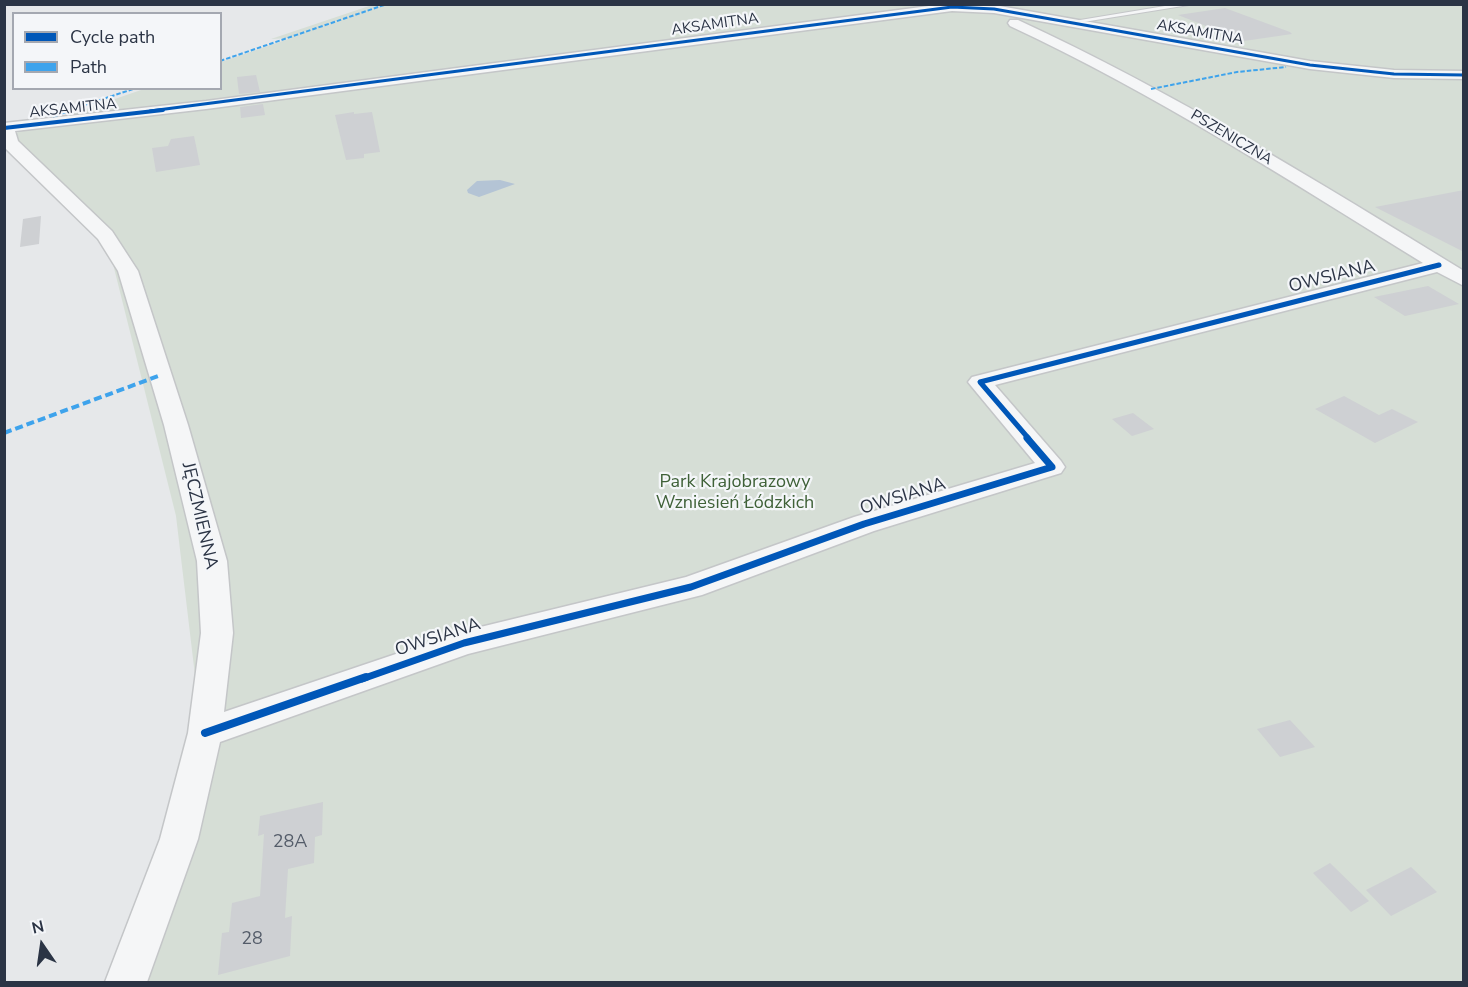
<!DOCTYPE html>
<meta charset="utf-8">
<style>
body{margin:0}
#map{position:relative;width:1468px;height:987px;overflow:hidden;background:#e6e8ea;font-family:"Nunito Sans",sans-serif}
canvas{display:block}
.frame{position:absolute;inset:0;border:6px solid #2b3445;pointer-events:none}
.legend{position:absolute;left:12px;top:12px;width:210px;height:78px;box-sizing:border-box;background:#f4f6f9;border:2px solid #a4a8b1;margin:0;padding:8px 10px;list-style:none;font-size:18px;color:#2b3445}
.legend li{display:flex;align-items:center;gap:12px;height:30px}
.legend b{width:30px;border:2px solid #a4a8b1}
.north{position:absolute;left:12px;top:915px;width:60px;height:60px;-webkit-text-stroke:4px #f4f6f9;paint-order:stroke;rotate:347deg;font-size:16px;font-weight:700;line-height:24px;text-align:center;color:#2b3445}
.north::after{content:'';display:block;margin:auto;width:21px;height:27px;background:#2b3445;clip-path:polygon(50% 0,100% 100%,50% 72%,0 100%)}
</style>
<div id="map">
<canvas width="1468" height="987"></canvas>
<div class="frame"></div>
<ul class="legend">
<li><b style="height:8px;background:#0057b8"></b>Cycle path</li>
<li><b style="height:8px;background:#3ea3ec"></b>Path</li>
</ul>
<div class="north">N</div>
</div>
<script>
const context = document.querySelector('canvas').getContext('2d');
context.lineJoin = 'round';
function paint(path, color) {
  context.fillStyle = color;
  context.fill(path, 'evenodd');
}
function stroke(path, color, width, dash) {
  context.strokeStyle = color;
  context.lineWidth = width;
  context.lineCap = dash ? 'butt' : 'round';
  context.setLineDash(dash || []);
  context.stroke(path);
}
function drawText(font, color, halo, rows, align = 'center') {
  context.font = font + ' "Nunito Sans",sans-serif';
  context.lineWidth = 4.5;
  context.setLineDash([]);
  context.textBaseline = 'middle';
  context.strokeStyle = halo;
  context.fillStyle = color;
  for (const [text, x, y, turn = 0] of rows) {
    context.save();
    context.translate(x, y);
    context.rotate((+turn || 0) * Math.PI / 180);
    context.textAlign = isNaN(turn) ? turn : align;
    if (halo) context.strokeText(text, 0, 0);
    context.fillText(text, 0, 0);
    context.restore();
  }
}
paint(new Path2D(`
 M372,5H1463V982H105L202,734L176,516L111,256L7,136L144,89L220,88L221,62L291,38L271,39Z`), '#d6ded6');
paint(new Path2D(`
 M500,180L515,184L479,197L468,193L467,190L477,181Z`), '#b4c4d5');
paint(new Path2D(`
 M1225,8L1290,32L1292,34L1244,41L1178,15Z
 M256,75L260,92L239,94L237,77Z
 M263,104L265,115L241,118L240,107Z
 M354,112V114L372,112L380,152L364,154V158L346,160L335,115Z
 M194,136L200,165L156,172L152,148L168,146L171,139Z
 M1464,190V252L1375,207Z
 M41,216L39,244L20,247L23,219Z
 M1428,286L1459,304L1405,316L1374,297Z
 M1344,396L1379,415L1392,409L1418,422L1375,443L1315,409Z
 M1133,413L1154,429L1132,436L1112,419Z
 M1290,720L1315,747L1280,757L1257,729Z
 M323,802L322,835L315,837L314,863L288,869L285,918L292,916L290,956L218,975L222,933L229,932L232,903L260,896L264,834L258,836L260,816Z
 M1330,863L1369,901L1351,912L1313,873Z
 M1411,867L1437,892L1391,916L1366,890Z`), '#ced0d3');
const service = new Path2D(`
 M1177,4H1195L1071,24L1068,22Z`);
const minor = new Path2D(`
 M944,4L994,5L1310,61L1394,70L1464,71V79L1394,78L1310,69L994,13L952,11L206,109L15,131L18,141L112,231L138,271L188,425L227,561L233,633L224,712L464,631L686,577L854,517L1035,463L972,387L968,382L972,377L1423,263C1287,179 1154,93 1010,26L1008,23L1010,20H1018C1174,92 1318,182 1464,271V286L1437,272L995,385L1061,461L1065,467L1061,473L874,531L702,595L468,654L220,742L198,839L147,982H105L160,839L188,733L201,633L197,561L164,425L118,271L98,239L4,147V123L206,101Z`);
stroke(service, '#c4c6c8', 2);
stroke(minor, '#c4c6c8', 3);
paint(service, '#f5f6f7');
paint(minor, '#f5f6f7');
stroke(new Path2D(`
 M220,61L387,4
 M1151,89L1237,72L1286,67
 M67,111L136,88`), '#3ea3ec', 2, [4.5, 2]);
stroke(new Path2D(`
 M53,116L71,110`), '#3ea3ec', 3, [6, 3]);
stroke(new Path2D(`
 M4,433L161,375`), '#3ea3ec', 4, [8, 4]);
stroke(new Path2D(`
 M150,111L952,7L994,9L1310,65L1394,74L1464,75`), '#0057b8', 3);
stroke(new Path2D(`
 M4,128L163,110`), '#0057b8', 4);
stroke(new Path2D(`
 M1029,439L980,382L1439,265`), '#0057b8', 5);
stroke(new Path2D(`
 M362,679L464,643L691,587L864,524L1052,467L1027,438`), '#0057b8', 7);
stroke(new Path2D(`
 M205,733L366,677`), '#0057b8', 8);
drawText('15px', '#2b3445', '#f4f6f9', [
 ["AKSAMITNA",715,25,-8],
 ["AKSAMITNA",1200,33,10],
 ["AKSAMITNA",73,109,-6],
 ["PSZENICZNA",1231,138,31]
]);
drawText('18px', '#2b3445', '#f4f6f9', [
 ["OWSIANA",1332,277,-14],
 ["OWSIANA",903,497,-17],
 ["JĘCZMIENNA",199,516,77],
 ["OWSIANA",438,638,-18]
]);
drawText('18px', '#3f6138', '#f4f6f9', [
 ["Park Krajobrazowy",735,483],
 ["Wzniesień Łódzkich",735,504]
]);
drawText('18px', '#545c69', null, [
 ["28A",290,843],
 ["28",252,940]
]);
</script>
